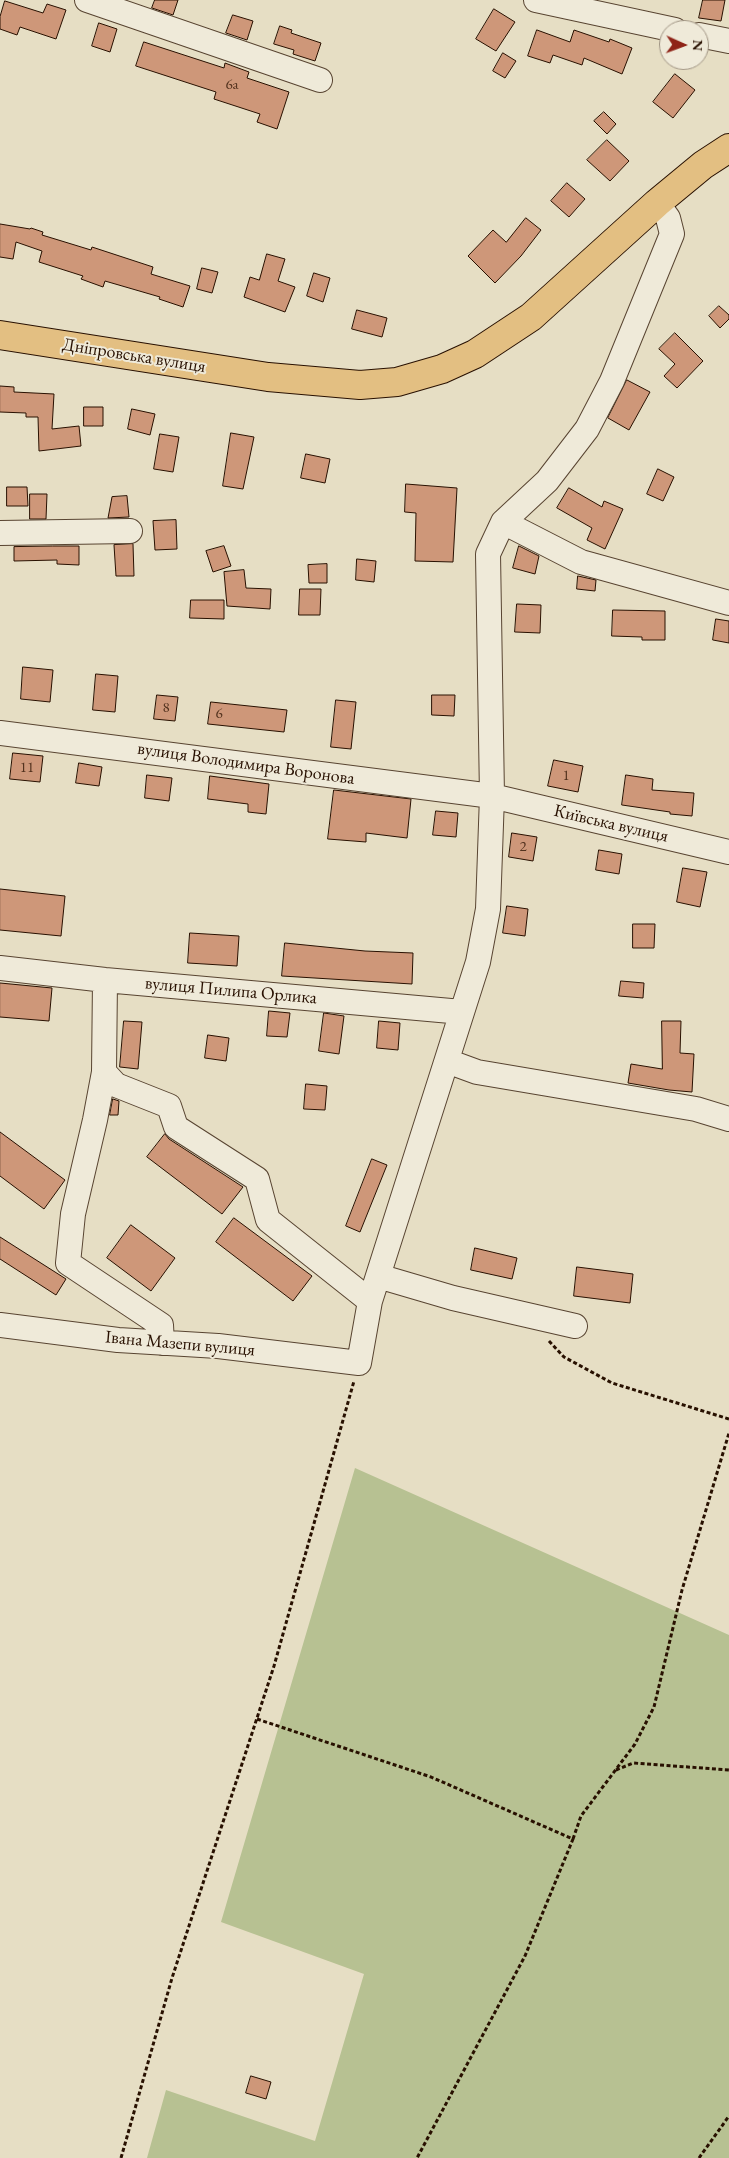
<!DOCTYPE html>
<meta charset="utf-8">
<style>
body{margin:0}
#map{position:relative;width:729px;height:2158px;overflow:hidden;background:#e6dec4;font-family:"EB Garamond",serif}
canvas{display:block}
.north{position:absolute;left:659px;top:20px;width:50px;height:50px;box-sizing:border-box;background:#efead9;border:1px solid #9f9382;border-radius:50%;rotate:92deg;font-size:14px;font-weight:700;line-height:20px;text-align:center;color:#281000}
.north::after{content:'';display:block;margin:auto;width:18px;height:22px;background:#8f2418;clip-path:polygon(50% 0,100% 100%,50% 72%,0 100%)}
</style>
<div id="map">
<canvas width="729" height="2158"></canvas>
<div class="north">N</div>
</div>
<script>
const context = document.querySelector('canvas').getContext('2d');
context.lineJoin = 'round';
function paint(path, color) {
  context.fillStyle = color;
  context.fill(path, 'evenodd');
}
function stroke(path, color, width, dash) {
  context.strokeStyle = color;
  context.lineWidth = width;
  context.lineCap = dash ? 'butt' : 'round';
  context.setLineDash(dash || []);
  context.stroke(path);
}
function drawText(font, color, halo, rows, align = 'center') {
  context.font = font + ' "EB Garamond",serif';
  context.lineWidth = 4;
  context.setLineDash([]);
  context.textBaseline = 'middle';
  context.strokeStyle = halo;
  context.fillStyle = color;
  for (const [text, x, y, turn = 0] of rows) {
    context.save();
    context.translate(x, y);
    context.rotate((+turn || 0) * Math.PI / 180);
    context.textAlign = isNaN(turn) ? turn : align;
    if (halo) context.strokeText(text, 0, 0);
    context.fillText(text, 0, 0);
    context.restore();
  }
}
paint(new Path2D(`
 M355,1468L729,1635V2158H147L166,2090L315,2141L364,1974L221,1922Z`), '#b7c192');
const building = new Path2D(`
 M155,0H178L173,15L152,8Z
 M703,0H725L721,21L699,18Z
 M5,1L43,13L47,4L66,10L56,39L20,27L17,35L0,29V17Z
 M494,9L515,22L496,51L476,39Z
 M233,15L253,21L247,40L226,33Z
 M99,23L117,29L110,52L92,46Z
 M280,26L292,30L291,33L321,43L315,61L293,54L294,50L274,44Z
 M537,30L570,42L574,30L609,42L610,39L632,48L622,74L584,58L582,65L553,55L550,63L528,56Z
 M144,42L224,68L225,63L249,72L247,78L289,92L277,129L257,122L260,114L214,99L216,92L136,66Z
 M503,53L516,61L505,78L493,71Z
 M675,74L695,90L673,118L653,102Z
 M604,112L616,124L607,134L594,121Z
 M607,140L629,161L610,181L587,160Z
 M567,183L585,199L569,217L551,201Z
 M526,218L541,230L521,256L495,283L468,256L493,230L506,242Z
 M0,224L30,229L31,228L43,232L42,235L91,250L92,247L153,267L151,274L190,286L183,307L159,299L160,297L105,281L103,287L81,279L83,276L39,262L42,251L16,242L13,259L0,257Z
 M267,254L285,259L278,281L295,287L285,312L244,297L250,277L259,280Z
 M202,268L218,272L212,293L197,289Z
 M314,273L330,278L323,302L307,296Z
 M719,306L729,315V319L720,328L709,316Z
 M357,310L387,318L382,337L352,329Z
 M675,333L703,361L677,388L664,376L675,364L659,349Z
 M627,380L650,392L629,430L608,418Z
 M0,386L14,387V392L54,394L52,429L79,426L81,446L39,451L38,417H26V413L0,412Z
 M84,407H103V426H84Z
 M132,409L155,414L150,435L128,429Z
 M231,433L254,437L243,489L223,486Z
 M160,434L179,437L173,472L154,469Z
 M306,454L330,459L325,483L301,478Z
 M658,469L674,477L663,501L647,494Z
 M406,484L457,488L453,562L415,561L416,513L405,512Z
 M7,487H27L28,506H7Z
 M569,488L602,507L604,501L623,509L605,549L587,540L592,528L557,508Z
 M30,494H47L46,519H30Z
 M127,496L129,517L108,518L112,497Z
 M176,520L177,549L155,550L153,521Z
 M133,544L134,576H116L114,545Z
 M53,546H79V565L57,564V560L14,561V547Z
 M224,546L231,566L213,572L206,551Z
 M519,546L539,556L535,574L513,568Z
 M357,559L376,561L374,582L356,580Z
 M327,564V583H309L308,565Z
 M244,570L246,588L271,589L270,609L227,606L224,572Z
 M578,576L596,580L595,591L577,589Z
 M300,589H321L320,615H299Z
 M191,600H224V619L190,618Z
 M517,604L541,605L540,633L515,632Z
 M613,610L665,611V640H642V637L612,636Z
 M716,619L729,621V643L713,640Z
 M23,667L53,670L50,702L21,699Z
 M96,674L118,676L115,712L93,710Z
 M157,695L178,697L175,721L154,719Z
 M432,695H455L454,716L432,715Z
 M336,700L356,702L351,749L331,747Z
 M211,702L287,710L284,732L208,724Z
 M13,753L43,756L40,782L10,779Z
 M554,760L583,766L578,792L548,786Z
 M79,763L102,767L99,786L76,783Z
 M147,775L172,778L169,801L145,798Z
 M626,775L653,779L652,790L694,793L692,816L670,814V812L622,805Z
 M210,776L269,784L266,814L248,812V804L208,799Z
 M334,790L411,799L407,838L366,833V842L328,839Z
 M436,811L458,813L456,837L433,835Z
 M512,833L537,837L533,861L509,857Z
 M599,850L622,854L619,874L596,870Z
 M683,868L707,872L700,907L677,902Z
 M0,889L65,896L61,936L0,930Z
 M507,906L528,909L525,936L503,933Z
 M633,924H655L654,948H633Z
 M190,933L239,936L237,966L188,963Z
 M285,943L365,951L413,953L412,984L282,976Z
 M621,981L644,983L643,998L619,996Z
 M0,983L52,988L49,1021L0,1017Z
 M269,1011L290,1013L287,1037L267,1036Z
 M324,1013L344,1016L339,1054L319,1051Z
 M124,1021L142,1022L138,1069L120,1067Z
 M379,1021L400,1023L398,1050L377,1048Z
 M662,1021H681L680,1053L694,1054L692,1092L669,1090L628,1083L631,1064L662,1069Z
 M208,1035L229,1038L226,1061L205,1058Z
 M306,1084L327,1086L325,1110L304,1109Z
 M113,1099L119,1101L118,1115H110Z
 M0,1132L65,1180L44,1209L0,1176Z
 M165,1134L169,1139L243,1187L222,1214L147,1157Z
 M372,1159L387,1165L360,1232L346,1226Z
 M234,1218L312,1276L293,1301L216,1242Z
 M131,1225L175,1258L151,1291L107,1258Z
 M0,1237L66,1279L56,1295L0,1259Z
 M475,1248L517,1258L512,1279L471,1270Z
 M577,1267L633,1274L630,1303L574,1296Z
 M251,2076L271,2082L266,2099L246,2093Z`);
paint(building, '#ce9779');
stroke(building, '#281000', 1);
const minor = new Path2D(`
 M87,0L320,80
 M536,0L675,30
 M699,35L729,41
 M503,522L581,562L729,603
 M0,533L130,531
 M0,733L492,796L729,852
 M0,968L105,980L462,1012
 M105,980L104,1072L116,1085L169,1106L176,1127L257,1179L268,1220L370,1301
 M447,1061L477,1072L696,1109L729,1119
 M104,1072L95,1120L73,1214L68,1263L161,1325L162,1343
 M378,1276L453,1298L575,1326
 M0,1325L118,1340L218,1346L359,1363L370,1301L478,962L488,909L492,796L488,554L503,522L547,481L587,429L612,381L672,234L668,218L657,203`);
const highway = new Path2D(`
 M0,335L268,377L360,385L397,382L442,369L475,354L531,317L657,203L703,165L729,148`);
stroke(minor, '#584431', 26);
stroke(highway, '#281000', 30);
stroke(new Path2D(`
 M549,1341L564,1357L612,1383L729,1419
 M257,1719L431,1777L573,1839L525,1956L417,2158
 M616,1770L633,1763L729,1770
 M573,1839L581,1816L635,1744L654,1707L682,1590L729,1433
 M121,2158L172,1978L274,1666L354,1381
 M699,2158L729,2116`), '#281000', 3, [4, 2.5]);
stroke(minor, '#efead9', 24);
stroke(highway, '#e3bf82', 28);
drawText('15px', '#52321e', null, [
 ["6а",232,85],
 ["8",166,708],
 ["6",219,714],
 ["11",27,768],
 ["1",566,776],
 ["2",523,847]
]);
drawText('18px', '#281000', '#efead9', [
 ["Дніпровська вулиця",134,356,9],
 ["вулиця Володимира Воронова",246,764,8],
 ["Київська вулиця",611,824,13],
 ["вулиця Пилипа Орлика",231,991,5],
 ["Івана Мазепи вулиця",180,1344,5]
]);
</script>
